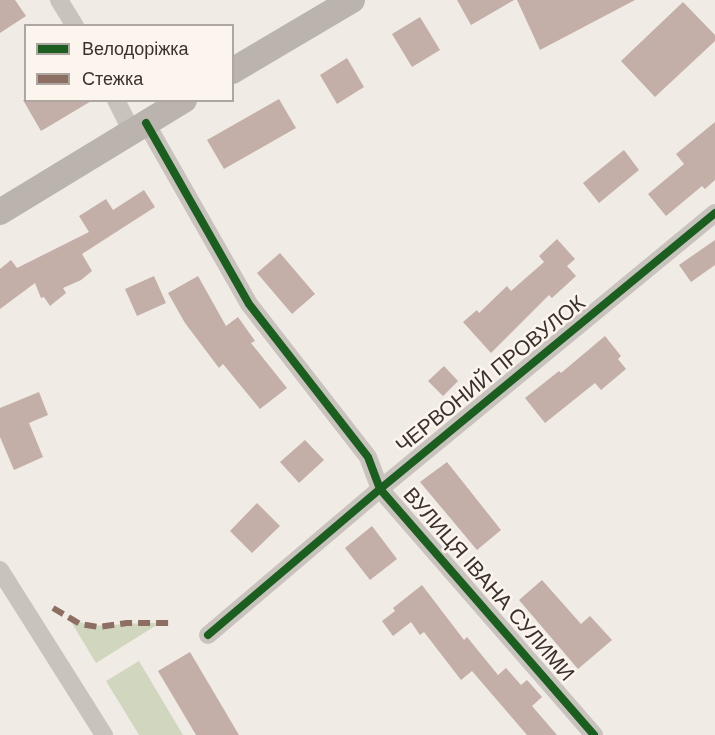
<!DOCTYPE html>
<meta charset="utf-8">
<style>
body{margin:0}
#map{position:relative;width:715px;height:735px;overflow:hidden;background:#f0ebe5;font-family:Helvetica,sans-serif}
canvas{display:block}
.legend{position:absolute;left:24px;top:24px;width:210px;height:78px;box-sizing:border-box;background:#fbf5ee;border:2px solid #aea6a0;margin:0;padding:8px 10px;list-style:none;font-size:18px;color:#3b302b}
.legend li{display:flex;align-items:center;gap:12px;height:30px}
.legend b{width:30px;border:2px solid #aea6a0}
</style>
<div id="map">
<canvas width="715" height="735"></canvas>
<ul class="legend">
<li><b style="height:8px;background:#1b5e20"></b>Велодоріжка</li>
<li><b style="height:8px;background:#8d6e63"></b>Стежка</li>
</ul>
</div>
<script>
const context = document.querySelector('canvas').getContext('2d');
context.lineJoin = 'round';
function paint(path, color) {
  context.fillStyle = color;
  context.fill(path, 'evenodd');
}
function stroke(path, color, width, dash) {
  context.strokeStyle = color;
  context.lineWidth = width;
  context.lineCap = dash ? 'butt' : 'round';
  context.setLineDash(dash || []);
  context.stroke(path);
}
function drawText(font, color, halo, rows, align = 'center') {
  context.font = font + ' Helvetica,sans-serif';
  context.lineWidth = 5;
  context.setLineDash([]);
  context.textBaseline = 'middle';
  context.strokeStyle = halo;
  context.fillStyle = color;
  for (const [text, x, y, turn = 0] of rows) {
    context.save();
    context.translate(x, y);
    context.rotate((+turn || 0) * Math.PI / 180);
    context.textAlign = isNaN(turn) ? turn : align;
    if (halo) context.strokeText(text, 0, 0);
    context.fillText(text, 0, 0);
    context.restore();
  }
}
paint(new Path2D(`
 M67,615C89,630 101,625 126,624C137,623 149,623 160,623L96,663Z
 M139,661L183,735H139L106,681Z`), '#d1d6bf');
paint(new Path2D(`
 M0,0H15L26,16L0,33Z
 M457,0H514L471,25Z
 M517,0H635L540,50Z
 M683,2L715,35V41L655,97L621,61Z
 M420,17L440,50L412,67L392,34Z
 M347,58L364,87L337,104L320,75Z
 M279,99L296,128L224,169L207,140Z
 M23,100H93L41,131Z
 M715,122V180L705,189L702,186L666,216L648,194L684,164L676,154Z
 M624,150L639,170L599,203L583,183Z
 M144,190L155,207L82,254L92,271L81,280L63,288L66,293L50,306L44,297L41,298L35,283L0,309V269L11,260L17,268L89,232L79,216L106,199L113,210Z
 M557,239L575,259L567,266L576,276L552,298L549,295L491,353L463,322L477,310L479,313L507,286L511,291L544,262L539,256Z
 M715,240V265L691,282L679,265Z
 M280,253L315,294L292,314L257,273Z
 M154,276L166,303L137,316L125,289Z
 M198,276L226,326L238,317L255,341L251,343L287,388L260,409L223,364L219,368L185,323L168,293Z
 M605,336L621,356L618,359L626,369L601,390L595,383L545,423L525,398L559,371L561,373Z
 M444,366L458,381L443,396L428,381Z
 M39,392L48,415L29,423L43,457L14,470L0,437V408Z
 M305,440L324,460L299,483L280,462Z
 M447,462L501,530L477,550L420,482Z
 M257,503L280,526L252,553L230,531Z
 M372,526L397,559L370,580L345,548Z
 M542,580L581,624L590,616L612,640L578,669L519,600Z
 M422,585L464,640L467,637L498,675L506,668L521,685L527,680L542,697L532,706L557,735H527L472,671L461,680L424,632L420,635L411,622L393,636L382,621L395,611L393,608Z
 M190,652L239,735H196L158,671Z`), '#c3afa7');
stroke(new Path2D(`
 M59,0L75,26
 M116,100L132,132
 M146,123L249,304L368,457L380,489L594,735
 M0,570L104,735
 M208,635L380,489L715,213`), '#c9c3be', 18);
stroke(new Path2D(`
 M232,71L352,0
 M0,212L184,100`), '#bab3ae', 26);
stroke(new Path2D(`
 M53,608L80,624L99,627L127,623H173`), '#8d6e63', 6, [12, 6]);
stroke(new Path2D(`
 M146,123L249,304L368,457L380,489L594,735
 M208,635L380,489L715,213`), '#1b5e20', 8);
drawText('21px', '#3b302b', '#fbf5ee', [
 ["ЧЕРВОНИЙ ПРОВУЛОК",491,375,-39],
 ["ВУЛИЦЯ ІВАНА СУЛИМИ",488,585,49]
]);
</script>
